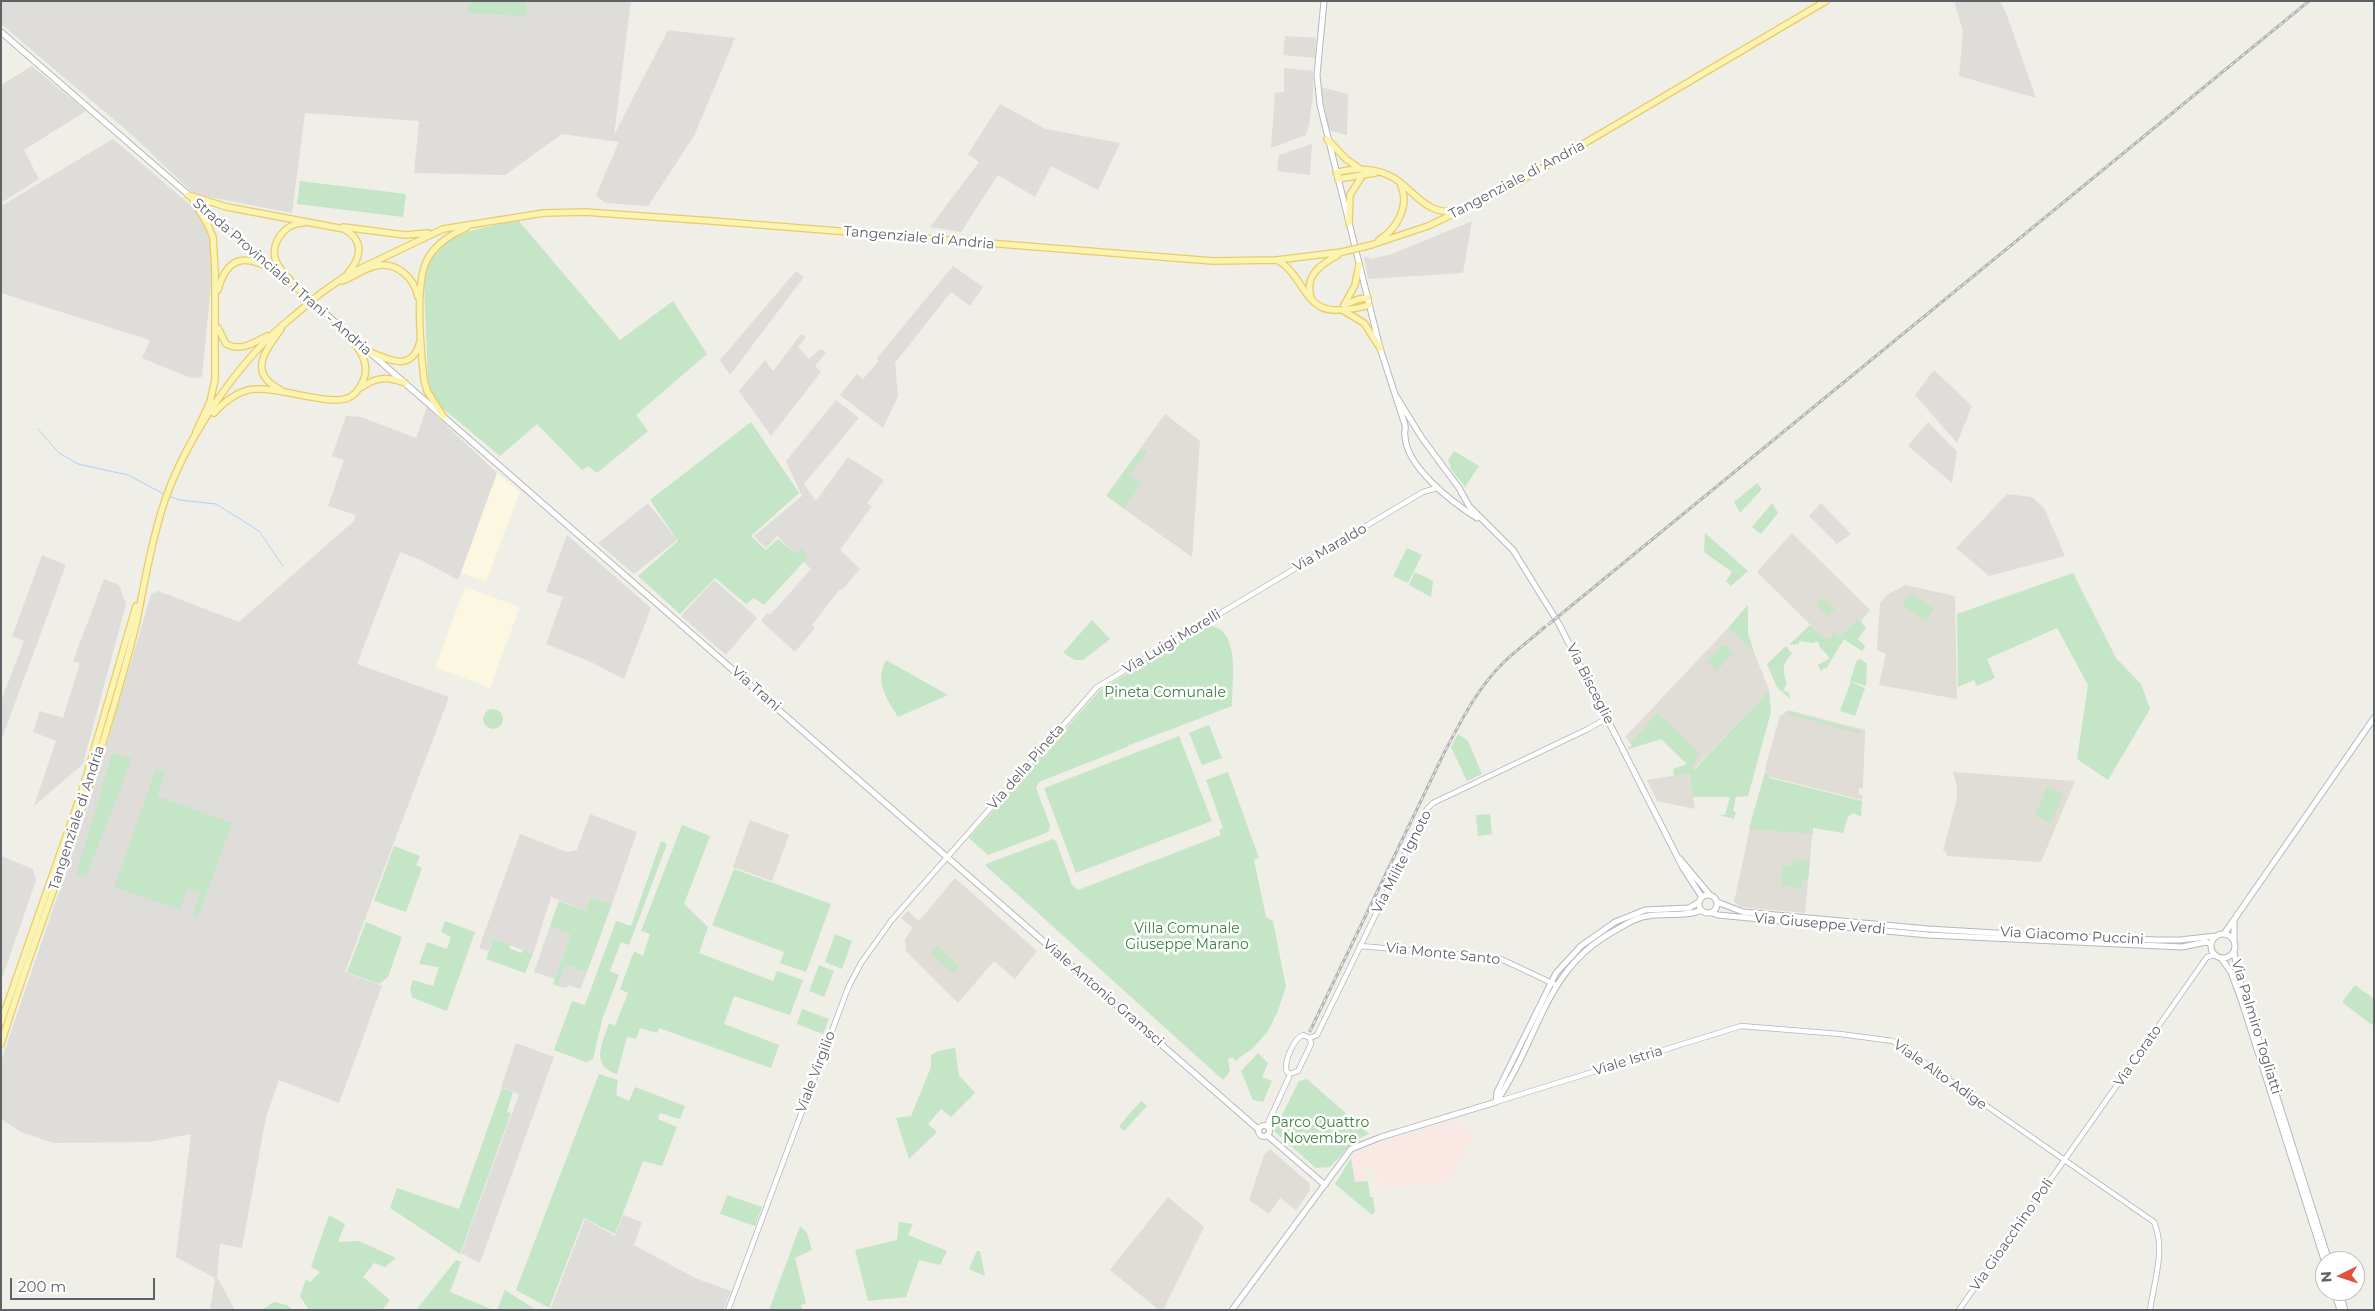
<!DOCTYPE html>
<style>
body{margin:0}
#map{position:relative;width:2375px;height:1311px;overflow:hidden;background:#efeee7;font-family:Montserrat,sans-serif}
canvas{display:block}
.frame{position:absolute;inset:0;border:2px solid #5e6166;pointer-events:none}
.north{position:absolute;left:2315px;top:1251px;width:50px;height:50px;box-sizing:border-box;background:#fff;border:1px solid #bfc0c2;border-radius:50%;rotate:266deg;font-size:14px;font-weight:700;line-height:20px;text-align:center;color:#5e6166}
.north::after{content:'';display:block;margin:auto;width:18px;height:22px;background:#df543e;clip-path:polygon(50% 0,100% 100%,50% 72%,0 100%)}
.scale{position:absolute;left:10px;top:1278px;width:145px;height:22px;box-sizing:border-box;border:2px solid #5e6166;border-top:0;padding-left:6px;font-size:15px;line-height:18px;white-space:nowrap;color:#5e6166;-webkit-text-stroke:4px #fff;paint-order:stroke}
</style>
<div id="map">
<canvas width="2375" height="1311"></canvas>
<div class="frame"></div>
<div class="north">N</div>
<div class="scale">200 m</div>
</div>
<script>
const context = document.querySelector('canvas').getContext('2d');
context.lineJoin = 'round';
function paint(path, color) {
  context.fillStyle = color;
  context.fill(path, 'evenodd');
}
function stroke(path, color, width, dash) {
  context.strokeStyle = color;
  context.lineWidth = width;
  context.lineCap = dash ? 'butt' : 'round';
  context.setLineDash(dash || []);
  context.stroke(path);
}
function drawText(font, color, halo, rows, align = 'center') {
  context.font = font + ' Montserrat,sans-serif';
  context.lineWidth = 5;
  context.setLineDash([]);
  context.textBaseline = 'middle';
  context.strokeStyle = halo;
  context.fillStyle = color;
  for (const [text, x, y, turn = 0] of rows) {
    context.save();
    context.translate(x, y);
    context.rotate((+turn || 0) * Math.PI / 180);
    context.textAlign = isNaN(turn) ? turn : align;
    if (halo) context.strokeText(text, 0, 0);
    context.fillText(text, 0, 0);
    context.restore();
  }
}
paint(new Path2D(`
 M497,473L520,492L486,582L461,573Z
 M465,587L520,607L490,688L435,667Z`), '#fcf7e0');
paint(new Path2D(`
 M1,1H469L468,13L528,17L526,1H631L614,135L668,30L735,38L694,136L648,206L605,203L596,195L619,142L562,134L505,175L414,173L419,121L305,113L292,213L194,194L131,134L1,24Z
 M1954,1H2000L2006,13L2036,98L1959,76L1963,31Z
 M1285,36L1316,38L1315,58L1283,55Z
 M32,66L86,111L24,150L39,179L1,203V85Z
 M1284,68L1313,71V95L1309,125L1306,135L1271,148L1275,93L1284,92Z
 M1321,87L1348,94L1347,135L1328,130Z
 M1000,104L1046,129L1120,143L1098,190L1051,166L1035,197L998,175L961,232L930,227L979,162L968,154Z
 M113,139L195,209L209,234L211,245L212,275L202,377L191,378L142,358L150,340L1,293V206Z
 M1312,144L1310,175L1277,171L1279,155Z
 M1472,221L1463,273L1368,279L1364,256L1371,259L1392,254Z
 M953,266L983,287L970,306L951,292L895,363L898,396L883,428L840,395L857,374L863,379L879,361L877,358Z
 M796,271L804,277L730,375L720,360Z
 M801,334L806,337L798,347L809,359L821,349L826,353L815,366L821,372L771,436L739,391L765,360L773,371Z
 M1934,370L1972,406L1957,443L1915,395Z
 M836,400L859,418L804,484L816,501L848,457L884,480L867,503L872,506L840,550L860,569L842,590L840,589L812,625L815,628L795,652L761,621L767,613L770,615L811,569L777,536L766,548L754,536L802,496L786,461Z
 M427,407L497,473L458,580L421,560L400,552L357,664L449,697L345,972L382,986L339,1103L279,1080L266,1117L242,1248L220,1244L217,1277L235,1310H210L215,1278L176,1257L191,1134L149,1142L54,1143L21,1132L1,1119V1061L90,801L151,594L158,591L239,622L354,521L356,515L328,506L344,460L332,456L346,416L361,417L416,438Z
 M1928,422L1957,452L1952,483L1908,446Z
 M2007,494L2032,497L2044,508L2065,556L1989,576L1956,548Z
 M648,503L677,540L634,574L598,543Z
 M1821,503L1851,534L1837,544L1809,516Z
 M567,535L651,608L624,679L591,662L546,644L563,597L546,592Z
 M42,555L66,565L1,741V701L24,641L12,636Z
 M104,579L119,585L126,604L83,764L34,806L56,741L33,732L40,711L63,718L80,663L73,661Z
 M714,580L757,618L726,655L681,616Z
 M590,814L637,832L612,904L590,897L586,911L551,897L533,954L494,939L489,951L479,948L520,834L567,852L577,850Z
 M1,856L33,869L36,880L2,979Z
 M550,926L571,935L555,979L534,972Z
 M565,965L587,972L580,989L568,985L566,988L558,986Z
 M516,1043L554,1057L480,1263L461,1253L519,1094L501,1087Z
 M623,1215L642,1222L634,1245L695,1278L731,1291L723,1310H550L585,1219L615,1236Z`), '#deddd9');
paint(new Path2D(`
 M1165,414L1200,441L1192,557L1106,496Z
 M1792,533L1870,610L1861,621L1866,628L1858,639L1865,646L1862,651L1844,639L1842,643L1823,637L1757,572Z
 M1905,585L1955,596L1957,699L1879,685L1886,654L1877,650L1880,603L1887,595Z
 M1728,628L1754,652L1769,690L1693,770L1661,739L1634,747L1625,737L1627,735Z
 M1788,710L1865,730L1863,789L1859,788V794L1863,795L1862,800L1767,776L1765,768L1780,716Z
 M1953,772L2075,781L2041,862L1947,856L1946,852L1943,851L1957,798V786Z
 M1690,773L1695,809L1657,801L1647,780Z
 M1754,809L1814,815L1805,913L1741,907L1734,902Z
 M750,820L789,835L772,881L733,867Z
 M955,878L1037,951L1015,979L994,961L958,1003L906,951L905,939L913,928L901,918L908,911L919,921Z
 M1270,1149L1310,1184V1190L1296,1210L1280,1198L1269,1214L1249,1200L1264,1155Z
 M1168,1197L1204,1227L1163,1310H1159L1110,1270Z`), '#dfddd5');
paint(new Path2D(`
 M1453,1120L1474,1133L1450,1181L1381,1190L1379,1179H1375L1374,1167L1365,1169L1366,1181L1355,1182L1351,1158L1359,1150V1153L1374,1146V1144Z`), '#fae8e5');
paint(new Path2D(`
 M469,1H526L528,17L467,13Z
 M300,181L406,194L403,217L297,204Z
 M518,220L620,340L673,301L707,354L636,415L648,431L597,473L588,466L582,470L537,424L500,456L440,406L432,396L428,383L424,281C430,231 479,230 518,220Z
 M751,422L799,493L751,536L766,550L778,539L796,554L801,548L808,557L764,605L754,598L746,604L715,578L680,614L638,576L678,541L650,500Z
 M1142,448L1147,452L1129,475L1141,484L1124,508L1107,495Z
 M1454,451L1479,466L1465,487L1450,468L1451,466L1448,461Z
 M1757,483L1762,489L1740,513L1734,502Z
 M1772,503L1778,513L1761,534L1752,527Z
 M1705,533L1748,571L1731,586L1726,581L1732,572L1704,552Z
 M1407,548L1422,555L1408,583L1393,576Z
 M1415,572L1433,581L1431,597L1409,585Z
 M2073,573L2116,658L2141,684L2150,709L2108,780L2077,759L2088,685L2057,628L1987,659L1995,678L1977,686L1974,680L1958,687L1957,614Z
 M1910,593L1934,609L1926,621L1902,605Z
 M1823,598L1835,610L1830,613L1828,617L1816,605Z
 M1748,605V634L1754,652L1728,628Z
 M1092,620L1110,639L1083,660H1075L1063,653Z
 M1857,620L1866,628L1857,639L1865,646L1862,651L1844,639L1826,669L1824,668L1821,671L1818,665L1830,658L1819,646L1820,644L1816,641L1814,643L1799,641V644L1789,645L1810,625L1823,637L1830,639L1834,632L1840,637Z
 M1205,626C1242,623 1232,683 1232,706L1130,745L1129,744L1127,747L1039,782L1036,788L1050,825L1049,831L1046,833L988,855L969,838L1100,690Z
 M1723,644L1733,653L1717,671L1707,662Z
 M1786,646L1792,654C1782,662 1782,672 1787,684L1783,690L1789,693L1790,699L1777,687L1767,664Z
 M1861,659L1867,664L1866,686L1850,681L1857,660Z
 M886,660L948,695L898,717C887,699 874,681 886,660Z
 M1851,682L1865,688L1855,716L1840,711Z
 M1769,690L1771,712L1748,796L1736,797L1733,811L1736,812L1734,819L1719,815H1725L1730,797H1693L1690,773L1674,776L1673,769L1687,764L1661,739L1629,749L1628,747L1632,746L1630,743L1658,713L1700,754L1691,767L1694,770Z
 M483 719a10 10 0 1 1 20 0a10 10 0 1 1-20 0Z
 M1789,711L1861,731L1860,734L1788,714Z
 M1209,725L1222,758L1202,765L1189,733Z
 M1458,734L1468,741L1482,774L1467,781L1451,747Z
 M1179,736L1212,821L1076,873L1044,788Z
 M113,752L132,759L86,877L76,874Z
 M156,769L165,772L157,796L232,823L198,917L193,915L200,893L187,889L180,910L114,887Z
 M1228,772L1259,858L1254,860L1266,917L1273,921L1286,987L1277,1013L1268,1031L1253,1048L1235,1061L1233,1057L1228,1059L1230,1071L1223,1080L986,866V864L1053,839L1056,841L1072,885L1078,890L1221,835L1219,830L1223,828L1206,780Z
 M1765,772L1770,778L1862,801L1861,817L1854,813L1848,817L1843,833L1813,828V834L1749,829Z
 M2047,787L2063,794L2051,823L2035,816Z
 M1490,814L1492,834L1478,836L1476,815Z
 M682,825L710,836L684,904L708,927L699,953L773,981L777,971L803,980L790,1015L734,996L724,1024L779,1045L771,1068L659,1028L657,1033L640,1028L636,1039L627,1037L617,1074C589,1065 603,1043 609,1023L615,1026L628,993L620,989L634,951L643,956L650,934L641,931Z
 M661,841L667,844L629,945L621,942L610,971L619,975L602,1020L593,1059L586,1062L554,1050L572,1001L585,1005L616,921L631,926Z
 M394,846L420,856L416,865L422,868L406,912L374,901Z
 M1794,860L1810,861L1808,880L1803,879L1802,888L1781,886L1783,865L1793,866Z
 M734,869L831,904L806,972L780,963L784,952L712,925Z
 M590,897L612,904L587,972L565,965L558,986L553,984L571,935L550,926L559,901L586,911Z
 M445,921L475,932L447,1011L416,999L412,997L410,989L413,980L433,986L439,967L419,964L427,942L447,949L451,937L441,932Z
 M366,922L402,937L388,977L379,984L347,972Z
 M835,934L852,941L842,969L825,962Z
 M494,939L510,945L509,948L521,953L523,950L533,954L525,973L486,959Z
 M937,946L959,966L953,973L930,953Z
 M819,965L834,971L824,997L809,991Z
 M2355,985L2374,999V1022L2372,1025L2342,1002Z
 M802,1009L829,1019L823,1034L797,1024Z
 M955,1048L959,1075L975,1093L951,1117L941,1109L928,1124L937,1132L909,1159L896,1118L911,1116L931,1067V1055L938,1051Z
 M1258,1053L1268,1063L1262,1077L1272,1081L1263,1102L1253,1100L1241,1071Z
 M599,1074L618,1080L616,1095L629,1101L635,1087L685,1106L680,1119L660,1113L658,1119L677,1127L662,1166L643,1161L615,1234L584,1218L549,1308L516,1290Z
 M1307,1079L1369,1134L1355,1140L1330,1167L1316,1168L1274,1131L1299,1081Z
 M502,1088L513,1092L507,1112L511,1113L460,1254L390,1208L397,1188L459,1209Z
 M1141,1101L1147,1106L1124,1131L1119,1126Z
 M1351,1158L1355,1182L1368,1181L1370,1197H1373L1375,1212L1372,1215L1335,1184Z
 M727,1195L762,1207L755,1226L720,1214Z
 M329,1215L345,1224L338,1242L359,1241L396,1258L385,1267L374,1263L363,1277L390,1300L382,1310H309L300,1296L306,1279L310,1282L320,1272L311,1267Z
 M899,1222L913,1224L908,1235L947,1251L940,1265L919,1260L906,1297L868,1301L855,1250L897,1240Z
 M800,1226L807,1233L812,1250L795,1258L806,1303L801,1305L802,1310H769Z
 M977,1251H980L985,1276L969,1269Z
 M456,1260L461,1262L450,1292L493,1310L417,1309Z
 M505,1290L536,1310H497Z
 M274,1302L287,1305L292,1310H262Z`), '#c5e5c7');
stroke(new Path2D(`
 M38,429L59,453L78,464L128,475L164,494
 M168,496L180,500L216,504L259,531L283,566`), '#add3fa', 1);
const tertiary = new Path2D(`
 M1360,946L1499,958L1556,985
 M1303,1035L1310,1038L1311,1044L1298,1071L1290,1074L1287,1072C1283,1063 1294,1038 1303,1035Z
 M1310,1038L1317,1035L1427,809L1433,803L1588,729L1607,718
 M1496,1102L1741,1026L1840,1034L1893,1041L2154,1222C2166,1250 2154,1281 2150,1310
 M1268,1123L1289,1077
 M728,1310L848,988L861,963L891,921L1097,687L1423,492L1437,488
 M1959,1310L2207,957L2215,955`);
const secondary = new Path2D(`
 M1324,1L1317,75L1320,105L1380,348L1405,425C1406,429 1404,432 1405,436C1406,467 1453,503 1477,518
 M1,32L290,283
 M297,288L341,327
 M351,336L1258,1129
 M1396,396L1422,438L1459,488L1469,506L1513,550L1559,624L1683,868L1702,897
 M1680,859L1710,895
 M1699 904a9 9 0 1 1 18 0a9 9 0 1 1-18 0Z
 M1717,902L1743,912L1928,929L2012,934L2156,940H2180L2216,936
 M1712,913L1718,915L1928,935L2182,947L2206,942L2211,944
 M2224,934L2374,718
 M2211 946a12 12 0 1 1 24 0a12 12 0 1 1-24 0Z
 M2234,940V922
 M2234,952L2239,977L2329,1261
 M2221,958L2231,972L2242,1002L2325,1263
 M1498,1099C1540,1037 1544,968 1616,930C1626,924 1637,917 1648,916C1663,913 1689,917 1701,910
 M1496,1102L1497,1092L1556,973L1581,946L1615,922L1645,910L1689,908L1699,902
 M1258.5 1131a5.5 5.5 0 1 1 11 0a5.5 5.5 0 1 1-11 0Z
 M1267,1135L1325,1185
 M2334,1291L2340,1310
 M2339,1291L2345,1310
 M1232,1310L1351,1149L1381,1137L1496,1102`);
const primary = new Path2D(`
 M1327,139L1346,159L1359,168
 M1336,173C1354,167 1377,168 1394,178C1416,192 1426,216 1458,211
 M1338,179L1375,173
 M188,195L227,207L344,229C364,240 362,257 348,273
 M192,198L208,225L213,237L215,271V380L210,402L196,432
 M1349,223L1350,195L1362,176
 M343,227L405,235L428,233
 M1379,240C1396,230 1410,206 1401,186
 M1371,245L1428,226L1512,186L1826,1
 M1277,260C1302,273 1304,309 1334,310C1347,310 1357,309 1369,305
 M342,281C353,277 363,269 375,266C396,261 414,277 418,297
 M218,290C228,253 248,255 277,272
 M300,291C293,282 282,273 277,263C268,246 284,223 303,223
 M321,293L347,275L443,229L544,213L585,212L712,221L1213,261L1277,260L1342,252
 M1311,297C1304,276 1321,264 1338,255
 M1344,305L1355,285L1359,265
 M1344,305L1359,299L1368,298
 M1344,311L1364,323L1380,348
 M218,328L226,344C241,352 253,343 267,336
 M281,329C265,351 247,373 281,390
 M368,351C388,360 413,373 420,341
 M362,387C378,376 388,377 405,383
 M214,413C225,401 240,389 257,389C280,388 326,404 345,399C354,397 359,390 363,381C373,359 352,341 339,325
 M443,416L427,391L424,380C421,352 415,287 426,262C434,245 449,235 466,228
 M1,1022L82,791L136,606
 M1,1044C30,949 68,857 97,762C111,715 126,668 137,620C145,580 152,539 165,500C187,437 238,361 290,319`);
stroke(tertiary, '#b4b6bb', 6);
stroke(secondary, '#b5b8bd', 7);
stroke(primary, '#e9cc67', 8);
stroke(tertiary, '#fff', 4.5);
stroke(secondary, '#fff', 5);
stroke(primary, '#faf3b1', 5.5);
const rail = new Path2D(`
 M1549,624L2309,1
 M1310,1031L1444,753C1461,721 1478,687 1504,662C1517,650 1531,639 1545,627`);
stroke(rail, '#b5b5b6', 3);
stroke(rail, '#fff', 1, [4]);
const primaryBridge = new Path2D(`
 M1342,252L1371,245
 M290,319L321,293`);
stroke(primaryBridge, '#e9cc67', 8, []);
stroke(primaryBridge, '#faf3b1', 5.5);
drawText('14px', '#5e6166', '#fff', [
 ["Tangenziale di Andria",1517,180,-28],
 ["Tangenziale di Andria",919,238,5],
 ["Strada Provinciale 1 Trani - Andria",282,277,41],
 ["Via Maraldo",1330,548,-30],
 ["Via Luigi Morelli",1172,642,-31],
 ["Via Bisceglie",1590,684,63],
 ["Via Trani",756,689,41],
 ["Via della Pineta",1026,767,-49],
 ["Tangenziale di Andria",77,818,-72],
 ["Via Milite Ignoto",1402,862,-63],
 ["Via Giuseppe Verdi",1820,924,5],
 ["Via Giacomo Puccini",2072,936,3],
 ["Via Monte Santo",1443,954,6],
 ["Viale Antonio Gramsci",1103,993,41],
 ["Via Palmiro Togliatti",2256,1027,73],
 ["Via Corato",2138,1056,-55],
 ["Viale Istria",1628,1061,-17],
 ["Viale Virgilio",816,1072,-69],
 ["Viale Alto Adige",1940,1075,35],
 ["Via Gioacchino Poli",2012,1235,-55]
]);
drawText('14px', '#3a8141', '#fff', [
 ["Pineta Comunale",1165,693],
 ["Villa Comunale",1187,929],
 ["Giuseppe Marano",1187,945],
 ["Parco Quattro",1320,1123],
 ["Novembre",1320,1139]
]);
</script>
